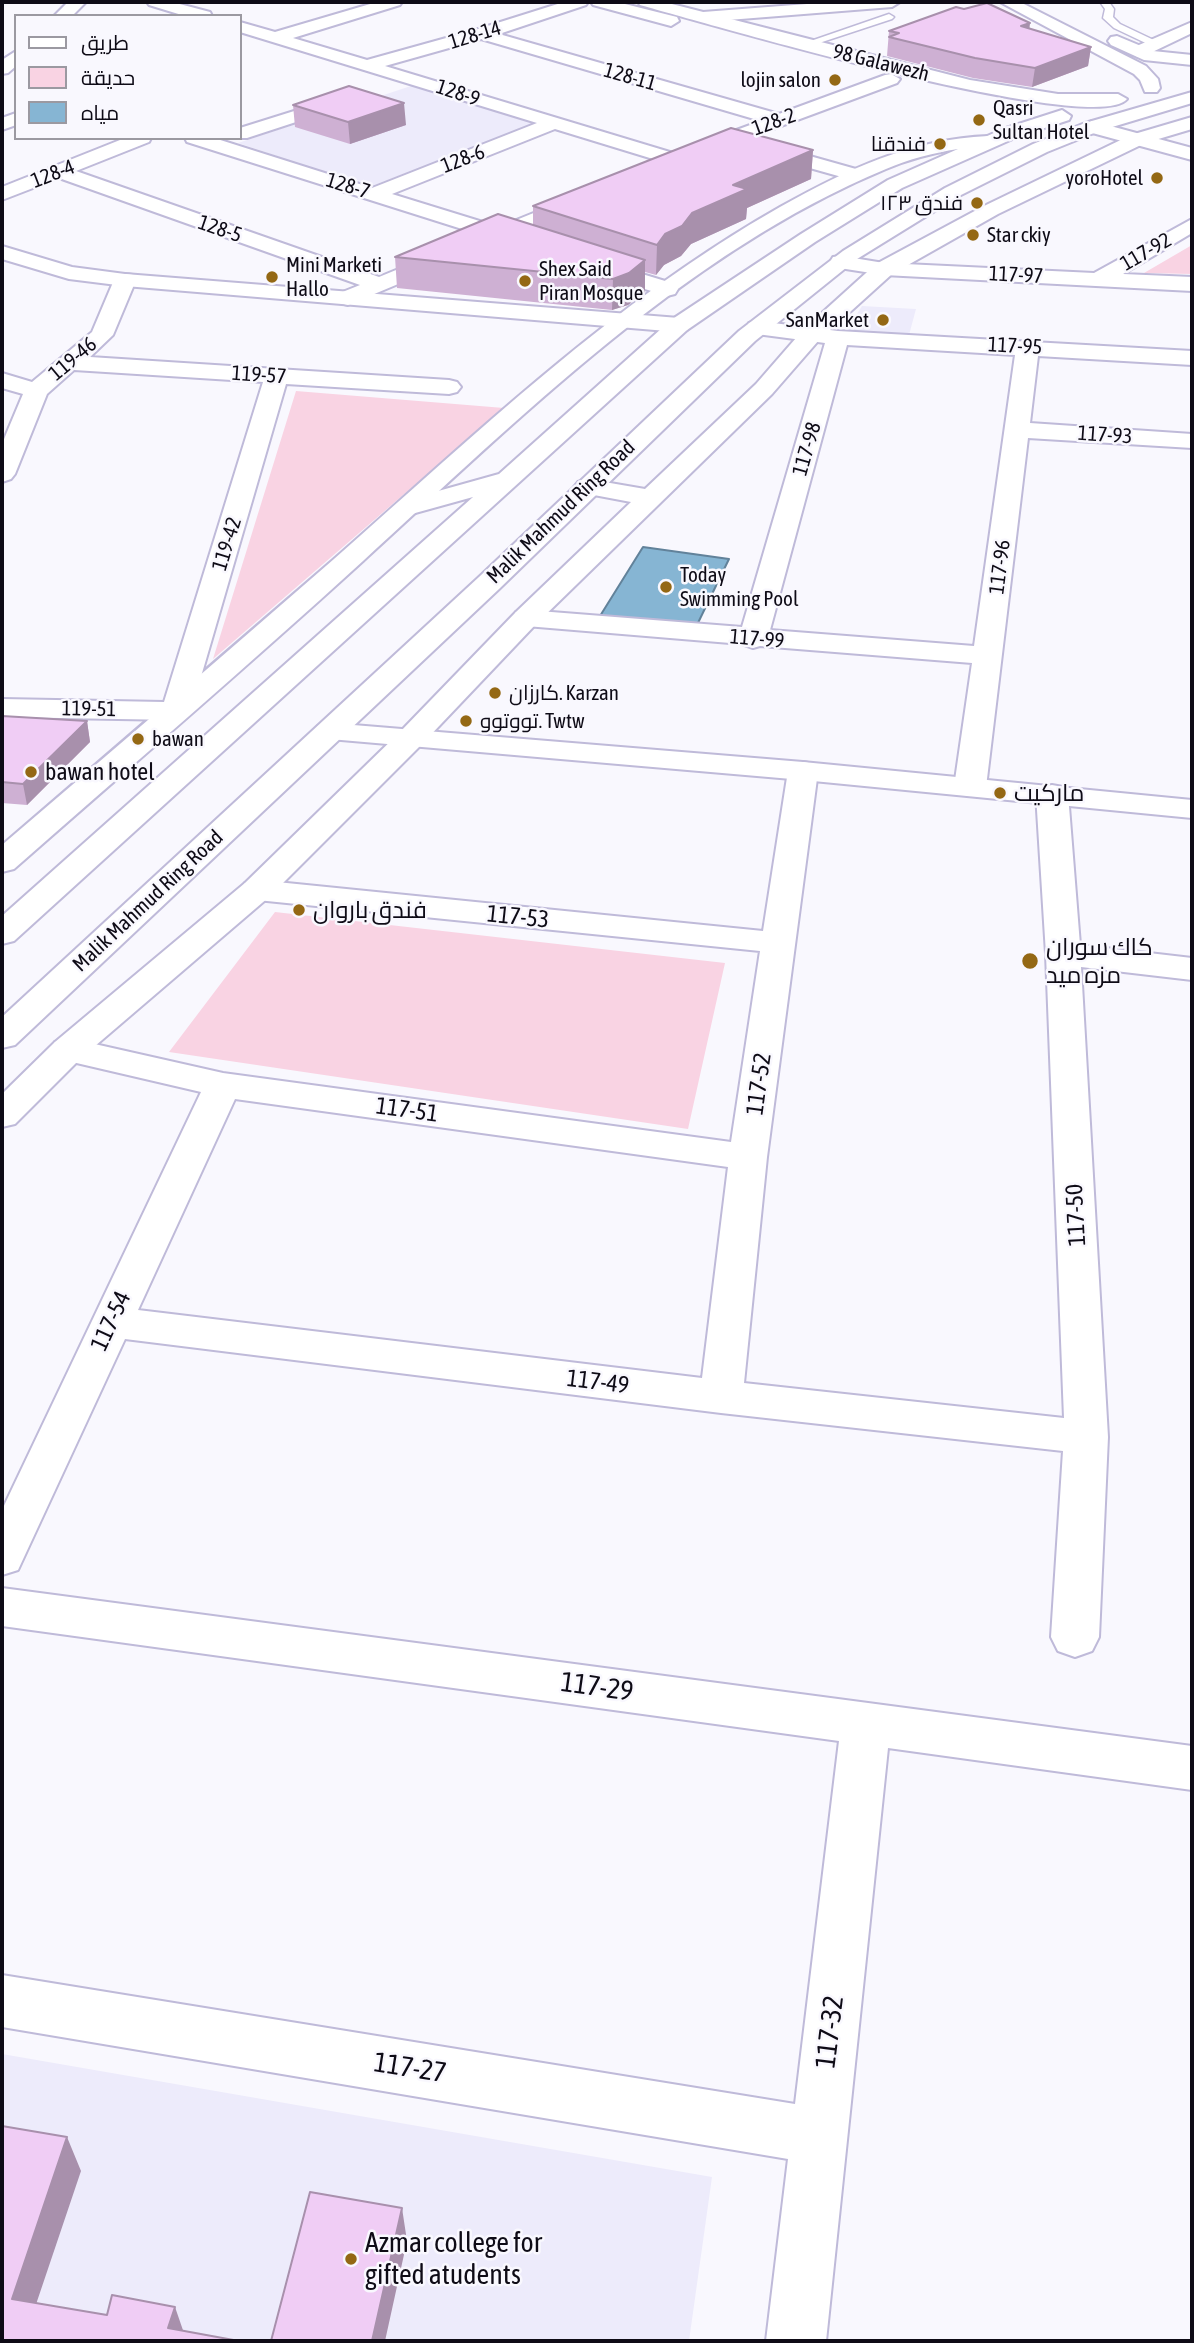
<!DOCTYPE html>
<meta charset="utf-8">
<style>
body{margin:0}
#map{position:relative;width:1194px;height:2343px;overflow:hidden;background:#f9f8fe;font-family:"Asap Condensed",Cairo,sans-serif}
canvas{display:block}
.frame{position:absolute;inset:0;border:4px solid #0e0b16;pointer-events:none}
.legend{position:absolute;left:14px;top:14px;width:228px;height:126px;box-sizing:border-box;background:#f9f8fe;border:2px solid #9b99a1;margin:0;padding:9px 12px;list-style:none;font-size:21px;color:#0e0b16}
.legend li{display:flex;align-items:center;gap:14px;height:35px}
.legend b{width:35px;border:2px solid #9b99a1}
</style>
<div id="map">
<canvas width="1194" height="2343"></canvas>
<div class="frame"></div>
<ul class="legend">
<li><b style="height:9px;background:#fff"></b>طريق</li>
<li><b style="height:19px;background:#f9d3e3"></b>حديقة</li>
<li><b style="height:19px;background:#86b5d3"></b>مياه</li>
</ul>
</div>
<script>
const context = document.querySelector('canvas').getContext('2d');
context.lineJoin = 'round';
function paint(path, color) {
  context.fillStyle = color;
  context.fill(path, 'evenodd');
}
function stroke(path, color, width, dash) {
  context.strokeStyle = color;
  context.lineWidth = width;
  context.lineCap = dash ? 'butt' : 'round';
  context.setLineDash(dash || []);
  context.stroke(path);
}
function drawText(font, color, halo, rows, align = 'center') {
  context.font = font + ' "Asap Condensed",Cairo,sans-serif';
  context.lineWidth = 5;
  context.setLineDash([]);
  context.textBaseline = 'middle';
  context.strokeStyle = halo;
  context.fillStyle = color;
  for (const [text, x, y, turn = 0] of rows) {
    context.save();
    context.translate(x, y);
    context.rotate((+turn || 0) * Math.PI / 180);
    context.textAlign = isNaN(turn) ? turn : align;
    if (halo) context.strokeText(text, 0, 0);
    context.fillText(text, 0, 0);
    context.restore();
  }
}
paint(new Path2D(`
 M414,85L539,123L369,187L238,143Z
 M862,306L916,309L909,335L847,330Z
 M2,2054L712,2177L689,2341H2Z`), '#edebfb');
paint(new Path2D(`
 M1192,245V274L1144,273Z
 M296,391L504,408L213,659Z
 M275,912L725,963L688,1129L169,1052Z`), '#f9d3e3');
const water = new Path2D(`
 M643,547L729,559L696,627L600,616Z`);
paint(water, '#86b5d3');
stroke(water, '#62829a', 2);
const service = new Path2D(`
 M1100,2H1109L1114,9L1113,17L1120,24L1160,43V47H1154L1114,28L1103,18L1105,9Z
 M889,14L894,17L892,19L810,46L802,44Z`);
const minor = new Path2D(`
 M68,2H86L72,16H54Z
 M147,2H172L210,12L212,16H185L149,5Z
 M377,2H402L400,5L293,38L367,60L475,30L564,2H588L586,5L499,34L779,114L885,75L891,74L900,79L897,83L700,156L693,154L690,150L693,146L761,121L481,39L385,66L683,156L686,160L676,166L555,129L392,194L499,227L573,197H587L590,201L587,205L519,234L522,238L519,242L512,244L501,241L348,305L340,303L337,298L340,293L360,285L59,178L2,200V187L125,138H151L149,142L76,171L379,277L481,235L187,142L185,138H214L372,188L537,123L240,32V22L275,32Z
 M833,2H900L892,7L703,22L695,17L703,12Z
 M1192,22V33L1144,56L1138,57L1129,52L1132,48Z
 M16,51V66L8,73L2,74V60Z
 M342,96L351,101L348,105L247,138H234H240V128Z
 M16,113V125L2,130V118Z
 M1092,121L1192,148V160L1085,131L1083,127Z
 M760,142L863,171L866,175L856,181L753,152L750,148L753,144Z
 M1192,219V233L1123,274L1192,277V291L884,275L833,267L830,262L833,257L841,256L884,263L1094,273Z
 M596,260L675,284L678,289L675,294L667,296L588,271L585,266L588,261Z
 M125,274L133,275L136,280L113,335L90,357L449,380L457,382L461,387L457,392L449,394L286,384L191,711L187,717L176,720L2,717V699L164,702L263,382L74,370L47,394L15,474L11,479L2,482V444L23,394L2,388V373L32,382L92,332L114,280L117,275Z
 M757,321L838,331L1192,351V365L1038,356L1030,423L1192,434V448L1028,438L986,787L981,794L970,796L959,794L954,787L972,663L760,646L753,648L742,644L526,626L516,624L512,618L516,612L526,610L742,627L825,343L749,333L746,328L749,323ZM847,345L1015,355L974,646L770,630Z
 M803,762L814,764L818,771L767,1157L744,1383L1064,1418L1046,954L1036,794L1041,787L1052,785L1063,787L1068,794L1080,945L1192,958V980L1081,967L1108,1437L1099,1637L1092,1651L1075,1657L1058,1651L1051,1637L1063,1451L721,1413L125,1339L18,1570L2,1575V1510L201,1092L55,1058L50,1050L55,1042L68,1038L223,1073L731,1142L760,951L257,900L245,897L240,890L245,883L257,880L763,931L788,771L792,764ZM235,1099L728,1167L702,1378L138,1310Z
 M2,1588L1192,1746V1790L888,1748L826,2341H766L788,2159L2,2027V1975L795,2104L839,1741L2,1626Z`);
const tertiary = new Path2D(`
 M1000,2H1020L1146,66L1158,79L1160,88L1157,92H1145L1140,80L1134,74Z
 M1117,36L1153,51L1192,55V65L1144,60L1111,45L1108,41L1111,37Z
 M2,246L72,267L125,274L679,318L687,320L690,325L687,330L679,332L125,286L69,279L2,259Z
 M329,723L803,762L1192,800V818L803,780L318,738L314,732L318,726Z`);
const secondary = new Path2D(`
 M591,2H617L677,17L679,21L671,26L593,5Z
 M638,2H664L970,80L1058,94H1118L1127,99C1095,138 702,22 640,5Z
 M1192,117V129L1145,143L998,214L892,274L819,340L772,394L536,624L422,744L269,897L81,1058L15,1124L2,1127V1094L55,1042L245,883L400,732L516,612L631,502L578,492L574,487L578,482L587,479L645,489L756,384L803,330L876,264L984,206L1131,135Z
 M988,136L995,138L998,142L995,146C983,149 970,148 958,149C933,153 909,159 886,169C686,252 520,418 363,561C248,666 130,767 14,869L2,872V845C113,750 224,655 334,559C476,434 614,301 780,207C846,170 911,139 988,136Z`);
const trunk = new Path2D(`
 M1192,92V103L1099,131L1047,152L959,196L857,259L755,341L499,589L15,1045L2,1048V1017L479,577L739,331L843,251L945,188L1033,144L1085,123Z
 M1062,110L1071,116L1069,120L1017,137L902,188L815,242L687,330L14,941L2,944V916L473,497L408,515L399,512L395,507L399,502L499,474L671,320L801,234L888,180L1003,129Z`);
stroke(service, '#bfbad9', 3);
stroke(minor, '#bfbad9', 4);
stroke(tertiary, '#bfbad9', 4);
stroke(secondary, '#bfbad9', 4);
stroke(trunk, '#bfbad9', 4);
paint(service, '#fff');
paint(minor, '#fff');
paint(tertiary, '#fff');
paint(secondary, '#fff');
paint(trunk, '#fff');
paint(new Path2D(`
 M1029,29L1091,47L1088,66L1032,87L973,78L887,56L889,31Z
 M293,105L406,125L350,144L295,127Z
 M813,150L811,179L747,208L746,219L691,244L681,256L664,265L656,275L645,272V292L628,305L612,310L397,288L395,257L533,226V206Z
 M2,716L87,721L90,742L27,805L2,803Z`), '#ceb0d3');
paint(new Path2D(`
 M1030,23L1028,42L1021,26Z
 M1091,47L1088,66L1032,87L1035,68Z
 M404,103L406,125L350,144L348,122Z
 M813,150L811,179L747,208L746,219L691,244L681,256L664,265L656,275L657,245L665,234L692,213L733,185Z
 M645,260V292L628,305L612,310L613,279Z
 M87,721L90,742L27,805L23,784Z
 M67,2137L81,2171L27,2331L12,2299Z
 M402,2208L407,2241L385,2341H372Z
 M175,2307L186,2339L168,2328Z`), '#a890ac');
const building = new Path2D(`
 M987,3L1030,23L1021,26L1091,47L1035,68L975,58L889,37L899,33L889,31L956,7L964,9Z
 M349,86L404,103L348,122L293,105Z
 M731,128L813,150L733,185L747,189L692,213L682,226L665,234L657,245L533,206Z
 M498,214L645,260L629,273L613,279L395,257Z
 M2,716L87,721L23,784L2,782Z
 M2,2126L67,2137L12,2299L107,2315L112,2295L175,2307L168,2328L239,2341H2Z
 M310,2192L402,2208L372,2341H271Z`);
paint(building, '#f0cdf5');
stroke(building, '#a890ac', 2);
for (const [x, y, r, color] of [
 [835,80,7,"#946814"],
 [979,120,7,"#946814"],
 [940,144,7,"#946814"],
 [1157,178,7,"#946814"],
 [977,203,7,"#946814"],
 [973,235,7,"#946814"],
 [272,277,7,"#946814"],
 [525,281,7,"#946814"],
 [883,320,7,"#946814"],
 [666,587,7,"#946814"],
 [495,693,7,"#946814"],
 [466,721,7,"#946814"],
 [138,739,7,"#946814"],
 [31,772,7,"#946814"],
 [1000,793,7,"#946814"],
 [299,910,7,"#946814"],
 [1030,961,9,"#946814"],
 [351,2259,7,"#946814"]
]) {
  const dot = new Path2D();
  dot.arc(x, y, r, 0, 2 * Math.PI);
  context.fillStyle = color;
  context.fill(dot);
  stroke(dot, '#f9f8fe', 2.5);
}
drawText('21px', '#0e0b16', '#f9f8fe', [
 ["128-14",475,35,-17],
 ["98 Galawezh",881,63,14],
 ["128-11",630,77,16],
 ["128-9",458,93,18],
 ["128-2",774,122,-20],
 ["128-6",463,159,-21],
 ["128-4",53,174,-21],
 ["128-7",348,186,17],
 ["128-5",220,229,19],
 ["117-92",1146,252,-30],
 ["117-97",1016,275,3],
 ["117-95",1015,346,3],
 ["119-46",73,359,-40],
 ["119-57",259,375,4],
 ["117-93",1105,435,4],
 ["117-98",807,449,-74],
 ["Malik Mahmud Ring Road",561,512,-44],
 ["119-42",227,544,-73],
 ["117-96",1000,567,-83],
 ["117-99",757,639,5],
 ["119-51",89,709,1],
 ["Malik Mahmud Ring Road",148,901,-43]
]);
drawText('21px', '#0e0b16', '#f9f8fe', [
 ["lojin salon",821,80,"right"],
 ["Qasri",993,108],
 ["Sultan Hotel",993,132],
 ["فندقنا",926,144,"right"],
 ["yoroHotel",1143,178,"right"],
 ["فندق ١٢٣",963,203,"right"],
 ["Star ckiy",987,235],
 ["Mini Marketi",286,265],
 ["Hallo",286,289],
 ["Shex Said",539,269],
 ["Piran Mosque",539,293],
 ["SanMarket",869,320,"right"],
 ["Today",680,575],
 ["Swimming Pool",680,599],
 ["کارزان. Karzan",509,693],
 ["تووتوو. Twtw",480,721],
 ["bawan",152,739]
], 'left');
drawText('24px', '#0e0b16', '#f9f8fe', [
 ["bawan hotel",45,772],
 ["ماركيت",1014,793],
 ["فندق باروان",313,910],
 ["كاك سوران",1046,947],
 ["مزه ميد",1046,975]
], 'left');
drawText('24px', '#0e0b16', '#f9f8fe', [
 ["117-53",518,917,6],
 ["117-52",759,1084,-82],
 ["117-51",407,1110,8],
 ["117-50",1076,1215,-93],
 ["117-54",111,1321,-65],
 ["117-49",598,1382,7]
]);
drawText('28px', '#0e0b16', '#f9f8fe', [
 ["117-29",597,1687,8],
 ["117-32",830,2032,-83],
 ["117-27",410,2068,9]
]);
drawText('28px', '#0e0b16', '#f9f8fe', [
 ["Azmar college for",365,2243],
 ["gifted atudents",365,2275]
], 'left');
</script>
